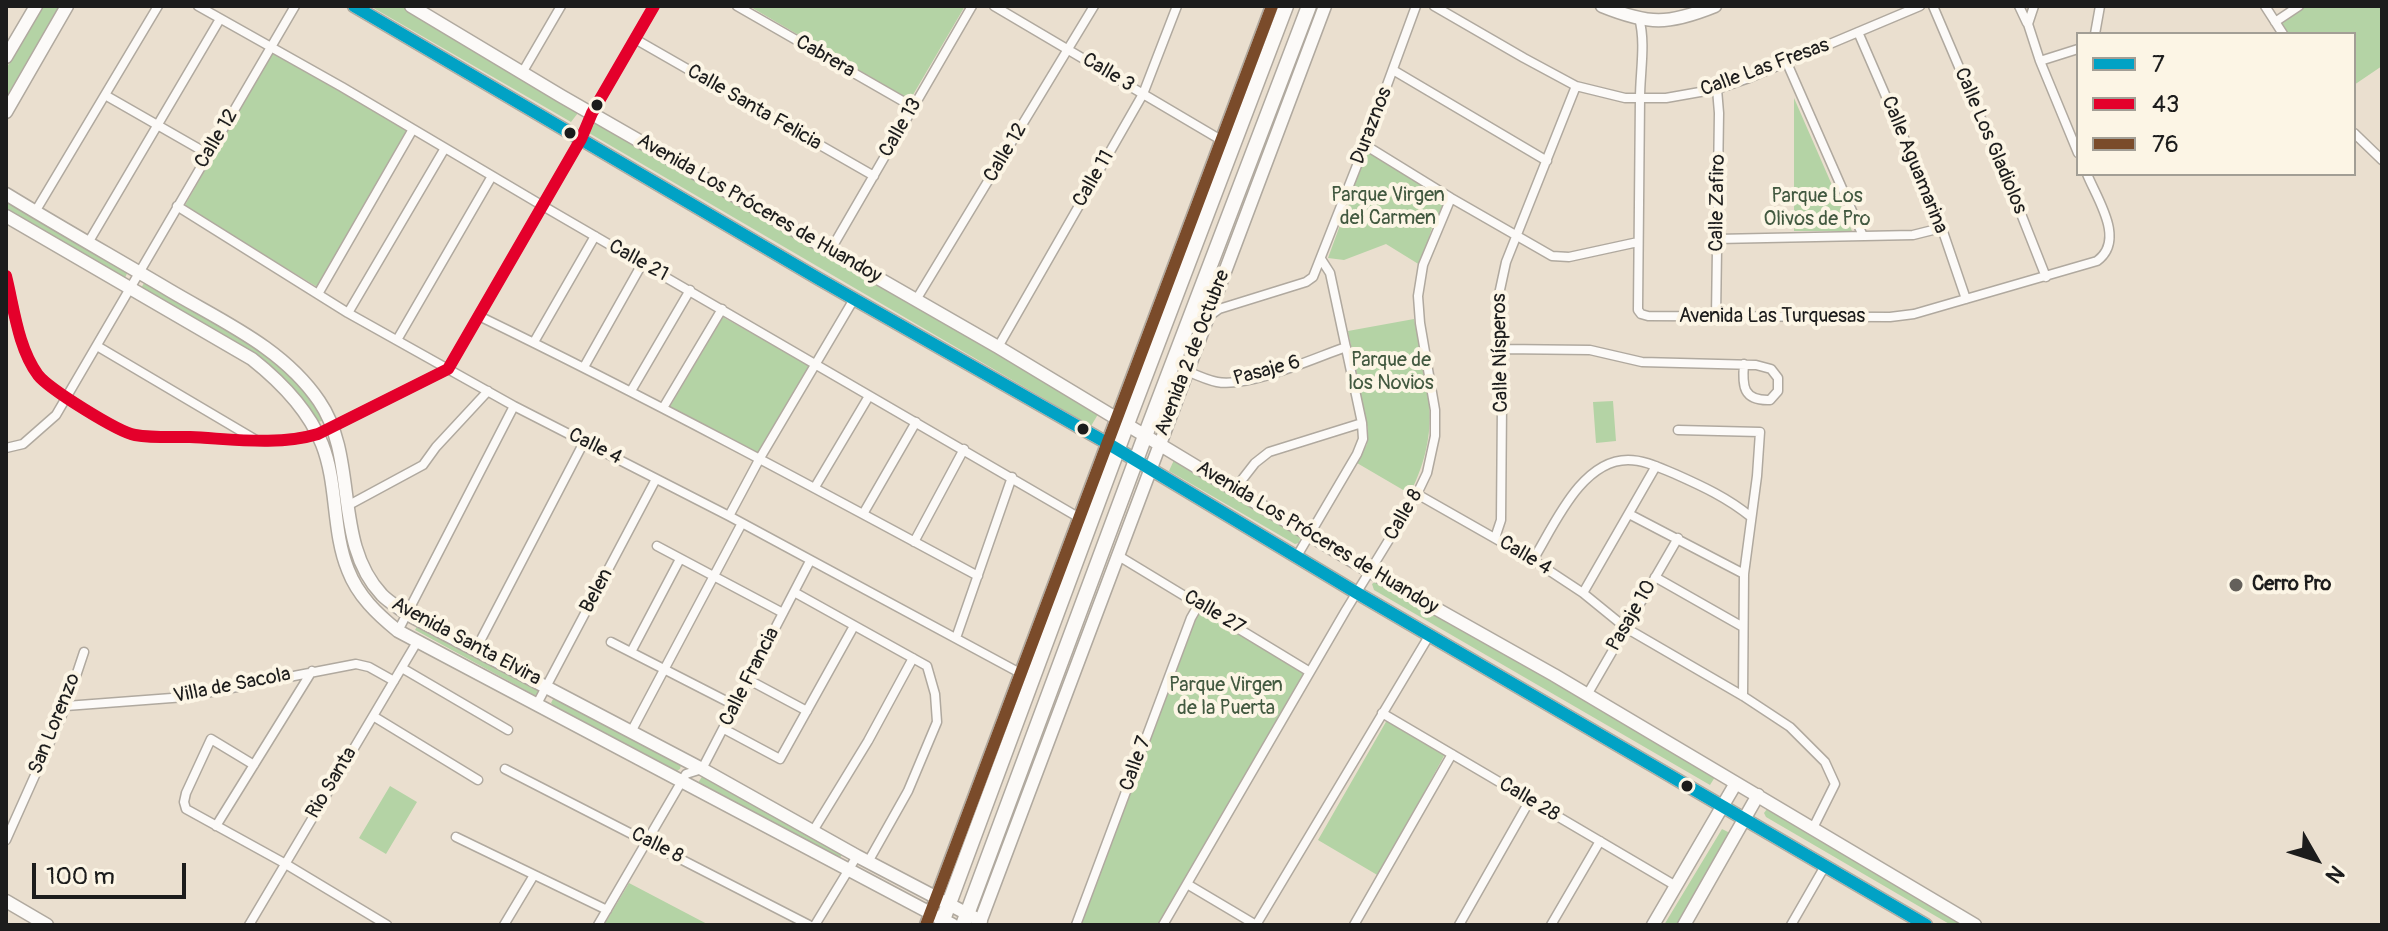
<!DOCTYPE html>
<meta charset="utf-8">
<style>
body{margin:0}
#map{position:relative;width:2388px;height:931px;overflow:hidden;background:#eadfcf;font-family:Pangolin,sans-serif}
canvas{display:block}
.frame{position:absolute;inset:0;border:8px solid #1c1c1c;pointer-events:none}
.legend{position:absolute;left:2076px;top:32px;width:280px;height:144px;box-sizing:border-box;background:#fcf5e5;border:2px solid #a29e95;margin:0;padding:10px 14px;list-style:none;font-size:24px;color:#1c1c1c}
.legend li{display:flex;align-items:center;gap:16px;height:40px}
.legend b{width:40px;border:2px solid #a29e95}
.north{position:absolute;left:2276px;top:819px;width:80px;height:80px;-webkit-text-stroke:6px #fcf5e5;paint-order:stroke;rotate:129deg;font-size:22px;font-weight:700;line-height:32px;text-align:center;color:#1c1c1c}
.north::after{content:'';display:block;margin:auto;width:28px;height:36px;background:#1c1c1c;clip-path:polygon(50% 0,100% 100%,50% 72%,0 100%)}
.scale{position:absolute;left:32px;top:863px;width:154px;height:36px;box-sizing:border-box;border:4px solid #1c1c1c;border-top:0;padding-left:10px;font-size:24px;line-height:28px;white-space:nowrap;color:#1c1c1c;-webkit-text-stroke:6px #fcf5e5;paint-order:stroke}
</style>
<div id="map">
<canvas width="2388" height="931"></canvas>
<div class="frame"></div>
<ul class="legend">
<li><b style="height:10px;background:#01a2c5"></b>7</li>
<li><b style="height:10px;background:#e4002b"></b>43</li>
<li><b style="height:10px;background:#7a4b2a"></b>76</li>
</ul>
<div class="north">N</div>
<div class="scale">100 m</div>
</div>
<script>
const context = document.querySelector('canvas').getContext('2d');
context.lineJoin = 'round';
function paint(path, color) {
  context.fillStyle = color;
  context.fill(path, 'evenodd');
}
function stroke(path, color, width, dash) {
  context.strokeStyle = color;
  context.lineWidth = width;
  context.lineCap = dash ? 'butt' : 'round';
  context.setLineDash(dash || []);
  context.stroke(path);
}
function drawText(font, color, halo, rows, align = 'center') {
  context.font = font + ' Pangolin,sans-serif';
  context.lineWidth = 8;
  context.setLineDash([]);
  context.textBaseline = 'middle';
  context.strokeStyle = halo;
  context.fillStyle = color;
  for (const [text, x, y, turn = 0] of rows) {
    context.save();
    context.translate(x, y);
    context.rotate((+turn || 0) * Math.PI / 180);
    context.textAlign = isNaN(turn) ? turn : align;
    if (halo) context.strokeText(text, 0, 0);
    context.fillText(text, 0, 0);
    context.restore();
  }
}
paint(new Path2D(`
 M43,6H62L6,102V69Z
 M370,6H404L581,109L571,122Z
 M749,6H965L910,100Z
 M2307,6H2382V66L2354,85V34H2288L2281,23Z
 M272,51L409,131L319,288L184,207Z
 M1794,98L1852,231H1794Z
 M596,121L1100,411L1091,426L589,133Z
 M1367,151L1447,199L1432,228L1420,265L1386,244L1344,260L1328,258Z
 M6,199L128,271L125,278L6,210Z
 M146,280L279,360L316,404L322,421L318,422C285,360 201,323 141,288Z
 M723,317L812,367L760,454L669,408Z
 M1414,319C1428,388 1443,427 1410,494L1357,463L1367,444L1368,430L1348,331Z
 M1613,401L1616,441L1596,443L1593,402Z
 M1174,460L1301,534L1299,543L1295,544L1169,471Z
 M1380,580L1715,777L1710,785L1374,590L1372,584L1376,581Z
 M1201,613L1305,673L1158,925H1081L1194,619Z
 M418,625L540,688L538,695L536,696L417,631L415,630Z
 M554,697L679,762L681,765L680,769L677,771L553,705L551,703Z
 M1387,720L1445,754L1379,876L1318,840Z
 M703,775L844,851L839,860L698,783Z
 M390,786L417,802L386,854L359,838Z
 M1772,808L1972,925H1951L1766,817L1764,813L1767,809Z
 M1722,829L1730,833L1729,837L1678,925H1664Z
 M629,883L709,925H604Z`), '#b4d3a5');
const street = new Path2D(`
 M198,6L342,87L543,206L1078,517
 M737,6L913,107
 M994,6L1221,140
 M1434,6L1524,58L1576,86L1625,98H1666L1717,89L1749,78L1920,6
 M1933,6L2014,196L2046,277
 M2019,6L2027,23
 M2034,6L2028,24L2040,61L2078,153
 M2265,6L2283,34
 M1639,18C1646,43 1640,72 1640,98C1639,169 1638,240 1638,310L1641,314L1648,316L1890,317L1914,314L2097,261C2126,240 2097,199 2087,174
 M2275,22L2299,6
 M1858,32L1937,214L1966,299
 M2095,34L2100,6
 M635,39L874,176
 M2040,61L2078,49
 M1787,63L1863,236
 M1393,70L1547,161
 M522,73L561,6
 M105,95L208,154
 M2354,133L2382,160
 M1365,145L1451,198L1552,256L1569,257L1638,242
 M177,206L348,313L448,369L514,406L729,516L1020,673
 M35,212L158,6
 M1717,239L1913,235L1941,228
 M88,243L220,19
 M830,251L972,6
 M6,276C14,308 18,348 38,375C49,389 118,432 135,435C153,438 172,437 190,437C232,439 278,446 318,434L448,369L581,139L592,113L654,6
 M318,294L413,129
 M916,300L1094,6
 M348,313L445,148
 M479,316C648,398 813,487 978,576
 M1208,317L1219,309L1306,282L1313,277L1365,145L1416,6
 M1716,317L1719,113L1717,89
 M397,340L492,176
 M534,342L595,236
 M97,346L256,440
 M998,347L1143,94L1177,6
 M1501,349L1590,350L1642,362L1756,365L1771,369L1778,378V391L1770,400C1743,401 1742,386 1744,364
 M584,367L642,264
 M1187,371C1196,375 1207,380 1217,382C1249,388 1314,358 1346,347
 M631,391L690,290
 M663,408L722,309
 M1678,430L1760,432L1757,476L1744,574L1743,696
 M6,448L23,444L56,415L295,6
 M815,487L869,396
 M1234,490L1255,463L1269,452L1362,423
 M1417,494L1533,560L1583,593L1626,628L1743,696L1790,727L1825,762L1835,784L1813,828
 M349,505L423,465L436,447L488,391
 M863,514L916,422
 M1629,514L1744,574
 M729,516L760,458L854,299
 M1495,538L1501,520L1502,404L1498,299L1506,262L1576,86
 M914,542L964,449
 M657,546L783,613
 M1117,555L1310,672
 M1297,556L1357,454L1363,439L1362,423L1330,273L1321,259
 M1533,560C1554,526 1581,460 1628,460C1645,460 1660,468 1675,474C1702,486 1728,498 1751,517
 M1655,577L1743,627
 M794,592L927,666L935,694L937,722L908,791L868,862
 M1583,593L1656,466
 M398,631L514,406
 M956,638L1012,477
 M611,642L736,706
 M476,649L584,442
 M631,652L680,559
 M402,668L508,730
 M749,680L807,711
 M1587,695L1678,538
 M537,704L656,479
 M66,706L185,697L356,664L369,667L394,681
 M1382,713L1676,886
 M373,716L478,780
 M724,729L780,759L854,626
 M631,732L742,523
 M254,765L211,739L186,793L184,802L186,809L284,863L387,925
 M505,769L809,925
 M216,826L312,671
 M813,831L868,741L913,658
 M456,837L607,910
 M6,840L66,706L84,652
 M1187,884L1256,925
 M249,925L417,642
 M504,925L534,875
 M598,925L686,774L702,769L810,561
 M815,925L857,856
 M1076,925L1191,618L1199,604
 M1163,925L1346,610L1417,494L1427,473L1435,436V410L1420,323L1418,296L1423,265L1451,198
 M1256,925L1429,636
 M1354,925L1452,754
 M1459,925L1530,800
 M1551,925L1600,841
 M1791,925L1825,866`);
const secondary = new Path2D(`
 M354,6L819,279L1107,443L1357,593L1926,925
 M411,6L561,96L998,347L1371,572L1554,675L1975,925
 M1602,6C1649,25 1668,25 1715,6
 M6,57L36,6
 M6,112L67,6
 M6,194C60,227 115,258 169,290C223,322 283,348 319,401C359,459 332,542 382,595C389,602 399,608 407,614L702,769L857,856L981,921
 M6,216L252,359C281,382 308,409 322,444C338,484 332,531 348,570C358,596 377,614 398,631L953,925
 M6,901L47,925
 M926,925L1272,6
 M979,925L1325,6
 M1653,925L1736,783
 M1684,925L1758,795`);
const primary = new Path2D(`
 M941,925L1130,416L1286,6
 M963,925L1145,436L1309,6`);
stroke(street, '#b0a99f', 11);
stroke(secondary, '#b0a99f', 15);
stroke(primary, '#b0a99f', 17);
stroke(street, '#fcfaf8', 8);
stroke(secondary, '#fcfaf8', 12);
stroke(primary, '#fcfaf8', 14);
stroke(new Path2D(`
 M354,6L819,279L1107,443L1357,593L1926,925`), '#01a2c5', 12);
stroke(new Path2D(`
 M6,276C14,308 18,348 38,375C49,389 118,432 135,435C153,438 172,437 190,437C232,439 278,446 318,434L448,369L581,139L592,113L654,6`), '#e4002b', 12);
stroke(new Path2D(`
 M926,925L1272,6`), '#7a4b2a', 12);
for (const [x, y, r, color] of [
 [597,105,7,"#1c1c1c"],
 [570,133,7,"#1c1c1c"],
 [1083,429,7,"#1c1c1c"],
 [2236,585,8,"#64605b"],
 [1687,786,7,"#1c1c1c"]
]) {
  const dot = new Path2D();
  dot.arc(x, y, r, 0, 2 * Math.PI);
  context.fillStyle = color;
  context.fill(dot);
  stroke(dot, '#fcf5e5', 3);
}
drawText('20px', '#1c1c1c', '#fcf5e5', [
 ["Cabrera",825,57,30],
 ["Calle Las Fresas",1765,68,-20],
 ["Calle 3",1108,73,31],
 ["Calle Santa Felicia",754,108,30],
 ["Duraznos",1372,126,-69],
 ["Calle 13",901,128,-60],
 ["Calle 12",217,139,-59],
 ["Calle Los Gladiolos",1990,141,67],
 ["Calle 12",1006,153,-59],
 ["Calle Aguamarina",1914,165,68],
 ["Calle 11",1094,179,-60],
 ["Calle Zafiro",1718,203,-89],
 ["Avenida Los Próceres de Huandoy",759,209,30],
 ["Calle 21",638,261,29],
 ["Avenida Las Turquesas",1772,317],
 ["Avenida 2 de Octubre",1193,353,-69],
 ["Calle Nísperos",1501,353,-91],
 ["Pasaje 6",1267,371,-15],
 ["Calle 4",595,447,27],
 ["Calle 8",1404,515,-60],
 ["Avenida Los Próceres de Huandoy",1317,538,31],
 ["Calle 4",1525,556,31],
 ["Belen",597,591,-62],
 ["Calle 27",1214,613,31],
 ["Pasaje 10",1632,616,-60],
 ["Avenida Santa Elvira",466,642,28],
 ["Calle Francia",750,677,-63],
 ["Villa de Sacola",232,686,-11],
 ["San Lorenzo",55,724,-68],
 ["Calle 7",1136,764,-70],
 ["Rio Santa",332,783,-59],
 ["Calle 28",1529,800,31],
 ["Calle 8",657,846,27]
]);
drawText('20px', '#425940', '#fcf5e5', [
 ["Parque Virgen",1388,196],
 ["del Carmen",1388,219],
 ["Parque Los",1817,197],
 ["Olivos de Pro",1817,220],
 ["Parque de",1391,361],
 ["los Novios",1391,384],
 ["Parque Virgen",1226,686],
 ["de la Puerta",1226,709]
]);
drawText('bold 20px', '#1c1c1c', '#fcf5e5', [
 ["Cerro Pro",2252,585]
], 'left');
</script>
